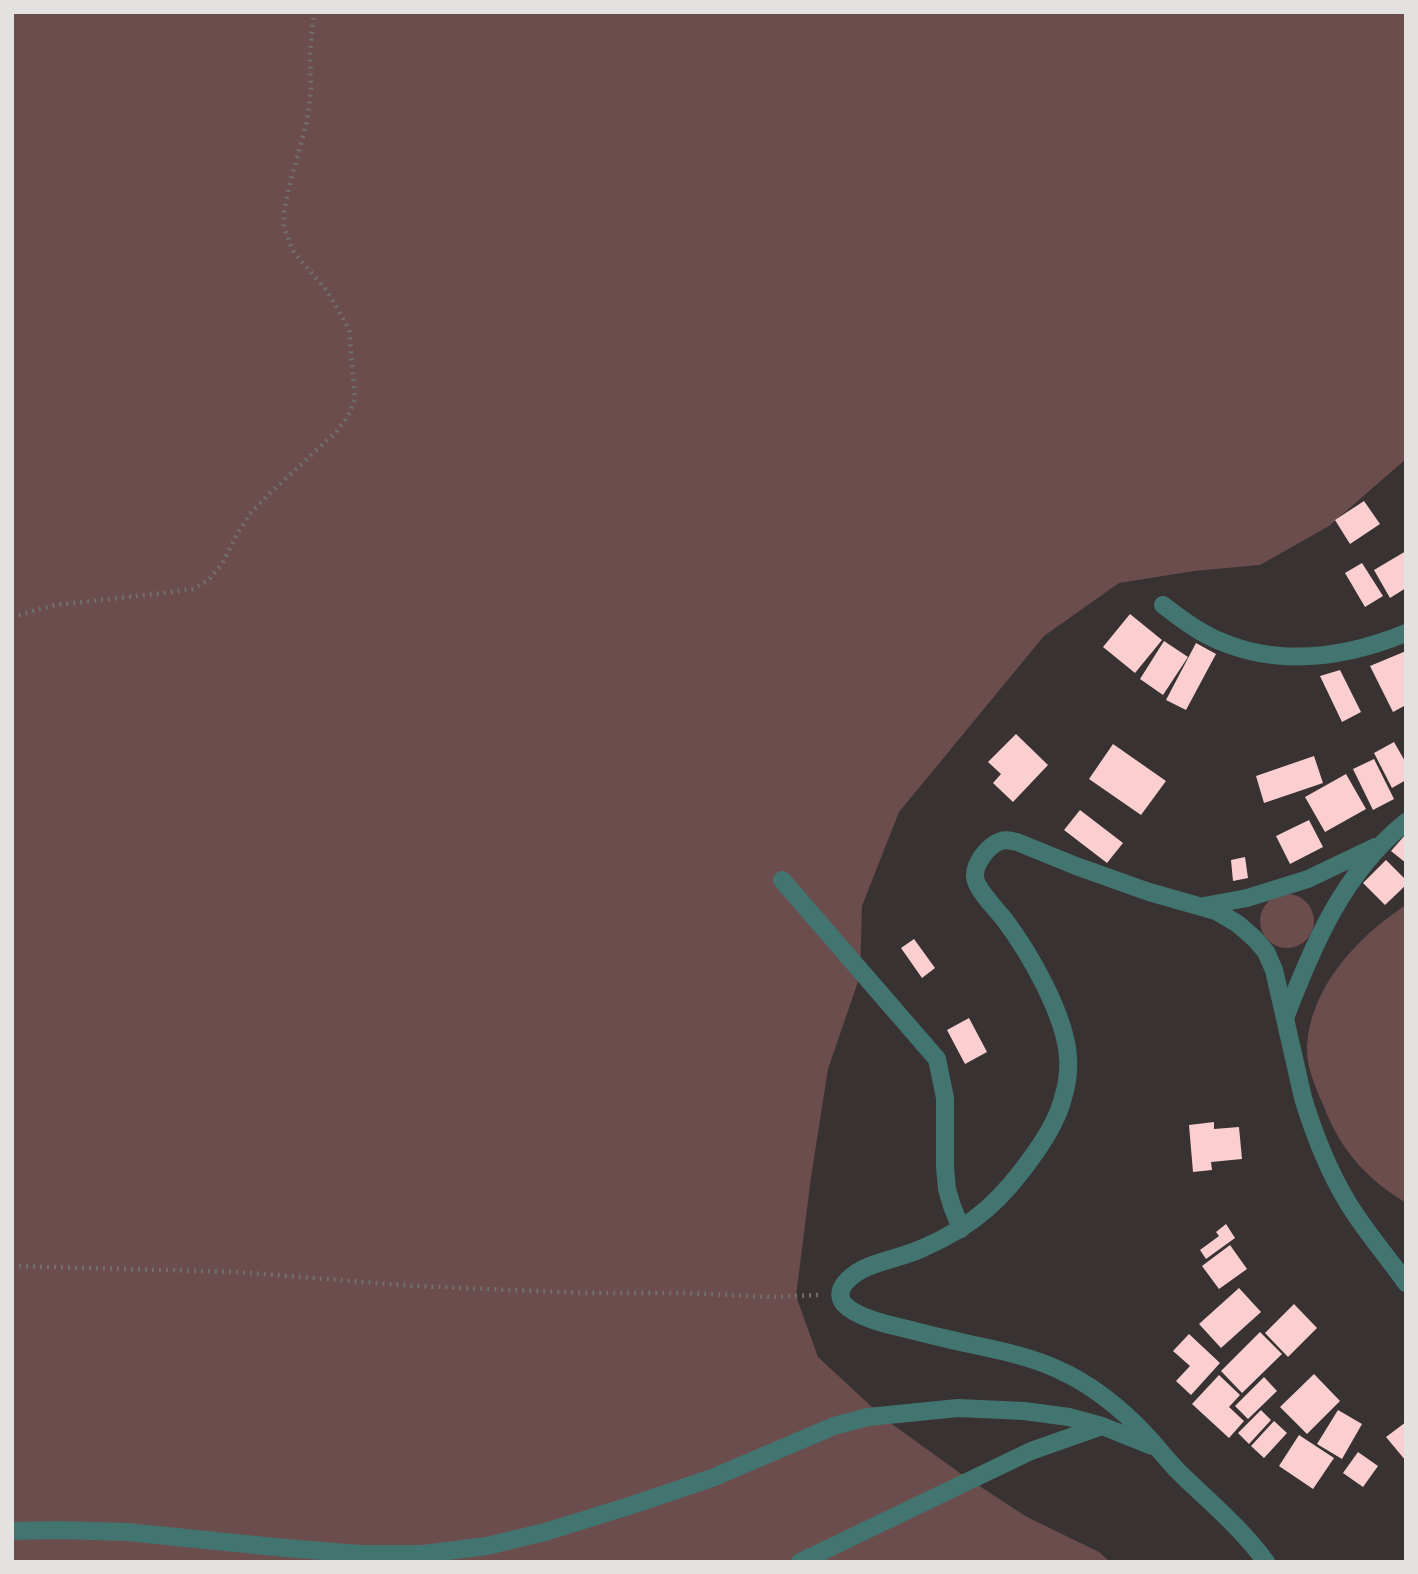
<!DOCTYPE html>
<style>
body{margin:0}
#map{position:relative;width:1418px;height:1574px;overflow:hidden;background:#383232;font-family:Cabin,sans-serif}
canvas{display:block}
.frame{position:absolute;inset:0;border:14px solid #e4e1e1;pointer-events:none}
</style>
<div id="map">
<canvas width="1418" height="1574"></canvas>
<div class="frame"></div>
</div>
<script>
const context = document.querySelector('canvas').getContext('2d');
context.lineJoin = 'round';
function paint(path, color) {
  context.fillStyle = color;
  context.fill(path, 'evenodd');
}
function stroke(path, color, width, dash) {
  context.strokeStyle = color;
  context.lineWidth = width;
  context.lineCap = dash ? 'butt' : 'round';
  context.setLineDash(dash || []);
  context.stroke(path);
}
paint(new Path2D(`
 M12,12H1406V459L1329,526L1260,565L1194,571L1119,583L1044,636L899,812L862,906L860,976L828,1069L811,1177L796,1296L818,1357L885,1419L964,1476L1027,1517L1099,1552L1110,1562H12Z
 M1260 921a27 27 0 1 1 54 0a27 27 0 1 1-54 0Z
 M1406,905V1203C1366,1178 1341,1151 1324,1107C1317,1091 1307,1068 1307,1051C1308,989 1357,937 1406,905Z`), '#6b4d4e');
paint(new Path2D(`
 M1364,501L1380,524L1350,544L1335,520Z
 M1406,551V588L1390,598L1374,570Z
 M1362,563L1383,596L1365,607L1345,573Z
 M1130,614L1162,640L1135,673L1103,647Z
 M1164,641L1188,657L1163,695L1140,679Z
 M1196,643L1216,654L1186,710L1166,700Z
 M1406,651V705L1393,712L1370,666Z
 M1340,670L1361,712L1342,722L1320,676Z
 M1016,734L1048,765L1013,802L993,783L1001,774L988,762Z
 M1394,742L1406,763V780L1392,788L1374,753Z
 M1113,744L1166,781L1141,815L1089,779Z
 M1314,756L1323,783L1264,803L1256,776Z
 M1374,759L1394,799L1373,810L1353,769Z
 M1346,774L1366,809L1325,832L1305,797Z
 M1080,810L1123,843L1107,863L1064,830Z
 M1309,820L1323,847L1290,864L1276,836Z
 M1406,834V863L1391,851Z
 M1245,857L1248,878L1233,881L1231,860Z
 M1386,860L1406,880V885L1385,905L1363,883Z
 M914,939L935,968L922,978L901,948Z
 M969,1018L987,1052L965,1064L947,1030Z
 M1214,1122V1129L1239,1127L1242,1159L1211,1162L1212,1170L1193,1172L1189,1125Z
 M1226,1224L1235,1238L1206,1259L1200,1250L1219,1236L1216,1232Z
 M1230,1245L1247,1269L1219,1289L1202,1266Z
 M1239,1288L1261,1312L1221,1348L1199,1324Z
 M1294,1304L1317,1328L1288,1357L1265,1333Z
 M1260,1332L1282,1354L1242,1393L1221,1371Z
 M1189,1334L1220,1363L1191,1395L1176,1381L1190,1366L1173,1351Z
 M1314,1374L1340,1401L1307,1434L1280,1407Z
 M1219,1375L1240,1395L1229,1407L1244,1421L1229,1438L1192,1404Z
 M1264,1377L1277,1391L1248,1419L1235,1406Z
 M1261,1410L1271,1420L1249,1444L1238,1433Z
 M1338,1410L1362,1424L1342,1459L1317,1444Z
 M1274,1421L1287,1433L1264,1458L1251,1446Z
 M1406,1422V1461L1386,1437Z
 M1299,1435L1334,1458L1313,1489L1279,1466Z
 M1358,1452L1378,1466L1363,1487L1343,1473Z`), '#fbcfd0');
stroke(new Path2D(`
 M12,617L55,605L164,593L192,589L208,581L222,564L234,540L249,515L269,494L336,432L348,416L355,399L349,329L327,291L293,251L284,227V212L289,187L307,122L311,88L310,53L314,12
 M12,1266L237,1272L415,1286L585,1293H684L772,1297L818,1295`), '#736e6e', 4.5, [2, 5]);
stroke(new Path2D(`
 M1163,605C1181,619 1201,634 1222,642C1283,667 1347,657 1406,633
 M782,880L937,1059L945,1098V1167L947,1189L952,1206L961,1229
 M1204,906L1247,898L1308,879L1375,847
 M1285,1018C1313,945 1343,873 1406,822
 M12,1531L59,1530L127,1532L285,1548L360,1554H423L487,1546L545,1532L629,1506L712,1478L834,1426L868,1417L958,1408L1024,1411L1069,1417L1102,1426L1152,1446
 M800,1562L1031,1451L1102,1426
 M1266,1562C1242,1529 1212,1504 1183,1476C1170,1464 1160,1450 1148,1437C1123,1410 1091,1384 1057,1369C1031,1357 1002,1351 974,1345C952,1340 929,1335 907,1329C889,1325 857,1318 844,1304C832,1289 852,1275 863,1269C882,1260 904,1257 923,1248C974,1226 1003,1199 1035,1153C1047,1136 1058,1118 1063,1098C1067,1085 1069,1071 1068,1058C1066,1016 1029,952 1004,919C996,909 976,889 975,877C974,864 988,845 1001,841C1006,839 1012,841 1017,842L1076,866L1149,892L1216,911L1238,924L1255,939L1266,952L1274,970L1303,1098C1314,1134 1328,1170 1348,1203C1365,1231 1387,1256 1406,1283`), '#437570', 18);
</script>
